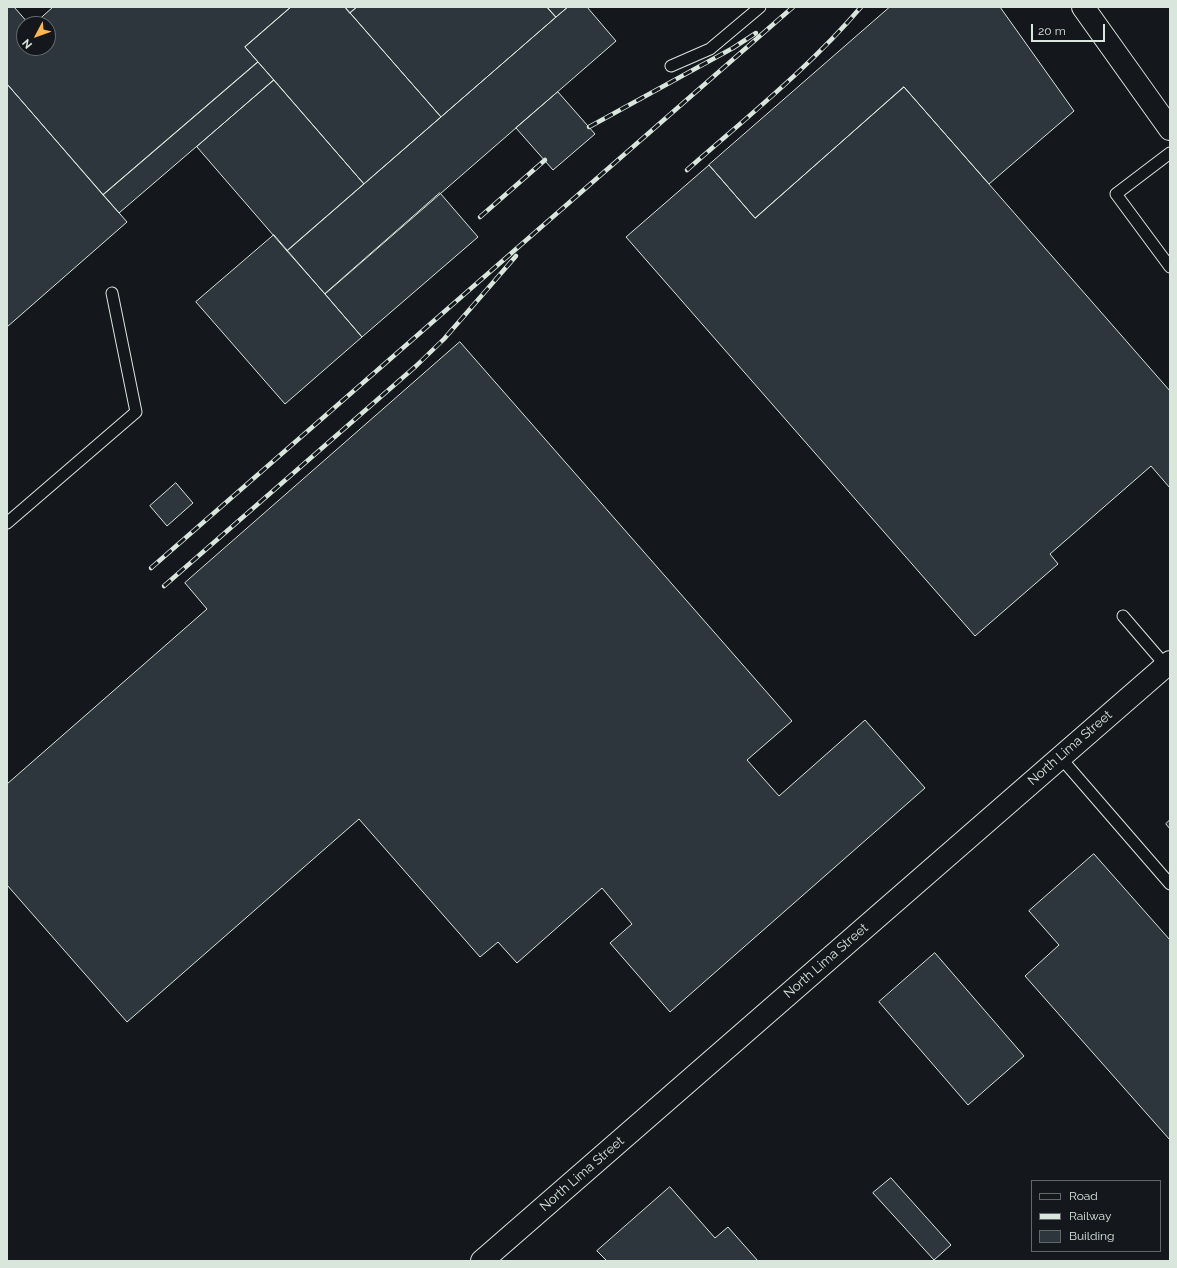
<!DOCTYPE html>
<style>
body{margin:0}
#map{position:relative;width:1177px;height:1268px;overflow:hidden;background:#14181c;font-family:Raleway,sans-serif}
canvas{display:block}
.frame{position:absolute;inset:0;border:8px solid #d8e6dc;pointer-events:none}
.legend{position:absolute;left:1031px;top:1180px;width:130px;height:72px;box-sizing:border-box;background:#14181c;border:1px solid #626a69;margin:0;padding:5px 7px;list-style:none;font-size:12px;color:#d8e6dc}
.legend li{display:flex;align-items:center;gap:8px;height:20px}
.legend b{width:20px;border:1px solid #626a69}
.north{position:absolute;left:16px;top:16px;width:40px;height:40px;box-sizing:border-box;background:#14181c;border:1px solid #626a69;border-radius:50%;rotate:229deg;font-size:11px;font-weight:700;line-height:16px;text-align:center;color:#d8e6dc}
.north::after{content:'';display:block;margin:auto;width:14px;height:18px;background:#ffb74d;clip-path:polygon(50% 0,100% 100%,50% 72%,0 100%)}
.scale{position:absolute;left:1031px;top:24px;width:74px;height:18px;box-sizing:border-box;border:2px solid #d8e6dc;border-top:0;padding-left:5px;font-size:12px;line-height:14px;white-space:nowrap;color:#d8e6dc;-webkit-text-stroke:3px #14181c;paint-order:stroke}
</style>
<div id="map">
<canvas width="1177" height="1268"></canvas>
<div class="frame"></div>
<ul class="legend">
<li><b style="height:5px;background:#14181c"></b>Road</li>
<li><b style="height:5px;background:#d8e6dc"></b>Railway</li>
<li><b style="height:11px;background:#2c363c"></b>Building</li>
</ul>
<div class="north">N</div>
<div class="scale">20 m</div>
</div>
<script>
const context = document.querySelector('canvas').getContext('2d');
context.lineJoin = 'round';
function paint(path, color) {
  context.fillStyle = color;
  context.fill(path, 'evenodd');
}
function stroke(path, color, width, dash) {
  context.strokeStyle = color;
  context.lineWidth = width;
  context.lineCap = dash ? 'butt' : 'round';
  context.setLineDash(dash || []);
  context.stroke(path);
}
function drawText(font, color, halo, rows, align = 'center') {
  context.font = font + ' Raleway,sans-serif';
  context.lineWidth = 3;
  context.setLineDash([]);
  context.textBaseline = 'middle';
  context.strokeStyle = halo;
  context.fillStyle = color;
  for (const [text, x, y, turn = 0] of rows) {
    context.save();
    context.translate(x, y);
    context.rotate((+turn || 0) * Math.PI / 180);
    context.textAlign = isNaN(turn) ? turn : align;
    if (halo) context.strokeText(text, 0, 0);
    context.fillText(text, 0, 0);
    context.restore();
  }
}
const building = new Path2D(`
 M7,7H14L29,24H24V48H48V24H34L53,7H291L245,47L258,62L103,195L7,84Z
 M291,7H345L441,117L364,184L245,47Z
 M345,7H357L350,13Z
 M357,7H547L556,17L441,117L350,13Z
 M547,7H568L556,17Z
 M568,7H587L616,41L325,294L287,251Z
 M890,7H1000L1074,111L989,184L904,87L755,218L709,165Z
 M258,62L274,80L119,213L103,195Z
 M274,80L364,184L287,251L197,147Z
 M7,84L127,222L7,327Z
 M904,87L1170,391V488L1151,466L1050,554L1058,564L975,636L626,237L709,165L755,218Z
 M558,92L595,134L553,170L516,128Z
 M440,193L478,237L362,337L325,294Z
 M274,235L362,337L285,404L196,302Z
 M460,342L792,721L747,760L779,796L865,720L925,788L670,1012L610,943L632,924L602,888L517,963L498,942L480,957L359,819L127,1022L7,885V784L207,609L185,583Z
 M176,483L193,503L167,526L150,506Z
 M1170,820V829L1166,824Z
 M1094,854L1170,940V1140L1025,976L1059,945L1029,911Z
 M935,953L1024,1056L968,1105L879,1002Z
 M891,1178L951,1245L934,1260L873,1193Z
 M670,1187L715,1238L728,1227L758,1261H607L597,1251Z`);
paint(building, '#2c363c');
stroke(building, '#d8e6dc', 1);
const lane = new Path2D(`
 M671,66L710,49L760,7
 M1170,153L1116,194L1170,267
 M7,523L136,412L112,293
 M1123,616L1166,666
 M1060,757L1170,884`);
const street = new Path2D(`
 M482,1261L1170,662`);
const secondary = new Path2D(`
 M1083,7L1170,129`);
stroke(lane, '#d8e6dc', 13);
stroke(street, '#d8e6dc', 24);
stroke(secondary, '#d8e6dc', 24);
stroke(lane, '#14181c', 11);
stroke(street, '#14181c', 22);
stroke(secondary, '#14181c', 22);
const rail = new Path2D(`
 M589,127L733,48L756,33
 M687,170C746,118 810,67 861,7
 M480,217L545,160
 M151,568L793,7
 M164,586L416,366L444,339L516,256`);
stroke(rail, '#d8e6dc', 4.5);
stroke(rail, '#14181c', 3, [9]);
drawText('13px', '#d8e6dc', '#14181c', [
 ["North Lima Street",1070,748,-41],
 ["North Lima Street",826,961,-41],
 ["North Lima Street",582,1174,-41]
]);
</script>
